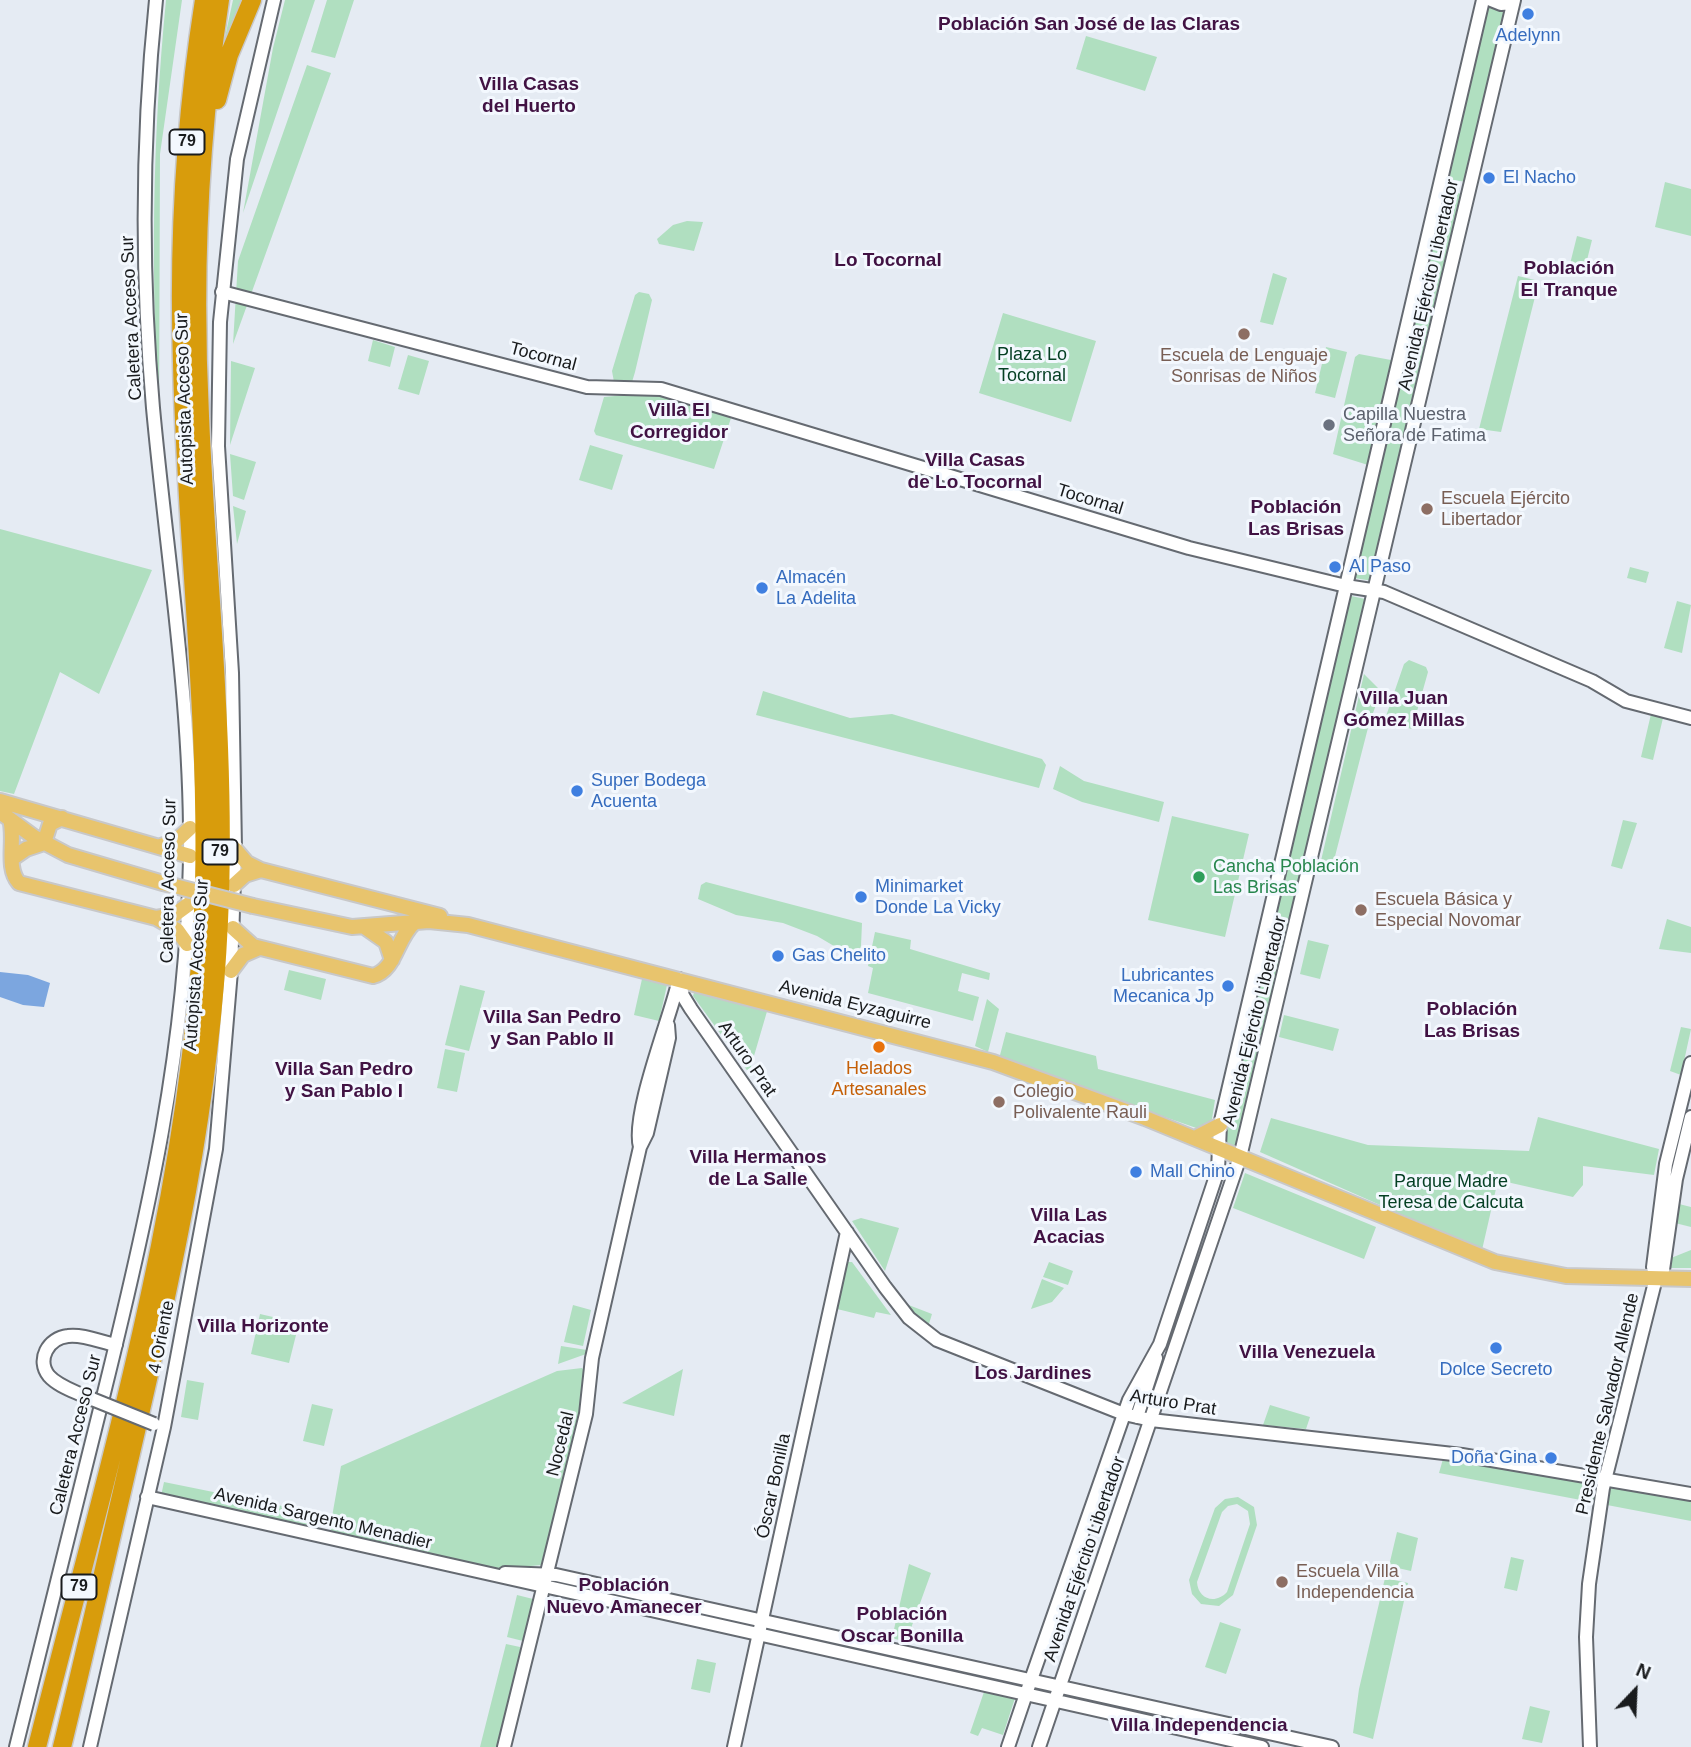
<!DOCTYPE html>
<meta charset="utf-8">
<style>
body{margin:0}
#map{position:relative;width:1691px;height:1747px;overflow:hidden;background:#e5ebf3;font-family:Arial,sans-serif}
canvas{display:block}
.north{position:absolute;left:1600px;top:1656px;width:70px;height:70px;-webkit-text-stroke:5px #f3f8fe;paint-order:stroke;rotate:23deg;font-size:19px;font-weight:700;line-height:28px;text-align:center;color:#191b1d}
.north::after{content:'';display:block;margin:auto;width:24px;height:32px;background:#191b1d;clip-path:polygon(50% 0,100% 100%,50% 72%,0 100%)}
</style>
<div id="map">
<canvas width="1691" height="1747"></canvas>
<div class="north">N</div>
</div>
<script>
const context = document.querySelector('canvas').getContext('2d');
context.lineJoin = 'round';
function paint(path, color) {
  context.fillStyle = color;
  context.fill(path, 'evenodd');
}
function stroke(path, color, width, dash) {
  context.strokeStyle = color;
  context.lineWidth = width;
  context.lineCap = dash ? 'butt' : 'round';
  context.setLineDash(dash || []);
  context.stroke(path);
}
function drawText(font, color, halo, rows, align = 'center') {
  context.font = font + ' Arial,sans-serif';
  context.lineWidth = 6;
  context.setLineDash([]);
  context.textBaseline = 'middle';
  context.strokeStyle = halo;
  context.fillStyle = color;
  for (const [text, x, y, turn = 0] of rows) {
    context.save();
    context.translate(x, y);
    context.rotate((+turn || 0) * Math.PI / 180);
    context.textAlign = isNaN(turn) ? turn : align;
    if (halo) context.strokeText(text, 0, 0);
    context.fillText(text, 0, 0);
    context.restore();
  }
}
paint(new Path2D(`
 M166,0H182L160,154L159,420C151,277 152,143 166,0Z
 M233,0H245L227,43L225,37Z
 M285,0H315L243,213L273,48Z
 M327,0H354L335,58L311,52Z
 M1486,2L1495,8H1507L1467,182L1447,179Z
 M1086,36L1157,57L1145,91L1076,69Z
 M307,65L331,73L233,344L238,261Z
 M1665,182L1691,189V236L1655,227Z
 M1445,189L1465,195L1373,581L1354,578Z
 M687,221L703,222L694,251L659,244L657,239L673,225Z
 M1577,236L1592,240L1585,268L1570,264Z
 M1273,273L1287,278L1273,325L1260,322Z
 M1518,276L1539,281L1501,432L1479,429Z
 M639,292L649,294L652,300L635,372L632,382H614L612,371L635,295Z
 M1003,313L1096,341L1071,422L979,393Z
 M373,340L395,347L390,367L368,361Z
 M1326,347L1347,352L1335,398L1315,393Z
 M1359,354L1391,360L1394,366L1368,465L1333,454L1355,357Z
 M408,355L429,361L419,395L398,389Z
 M231,361L255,368L230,445Z
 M648,393L729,414L731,418L714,469L596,435L594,431L604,397Z
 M590,445L623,455L612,490L579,480Z
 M230,454L256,462L244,500L233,496Z
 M233,506L246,511L237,544Z
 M0,529L152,570L99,694L60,672L14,794L0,791Z
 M1630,567L1649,572L1646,583L1627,578Z
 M1351,596L1370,600L1265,1036L1248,1033Z
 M1677,601L1691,605L1682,653L1664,648Z
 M1409,660L1426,667L1428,672L1412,729L1384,722L1404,664Z
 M1364,674L1381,691L1369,724L1332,868L1320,865Z
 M763,691L850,718L892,714L1042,759L1046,765L1039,788L756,715Z
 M1651,714L1663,718L1653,760L1641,757Z
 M1060,766L1084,781L1164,802L1159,822L1082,802L1053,789Z
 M1172,816L1249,834L1225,937L1148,920Z
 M1623,820L1637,823L1622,869L1611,866Z
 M706,882L862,923L861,946L856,959L817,936L783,923L736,915L698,899L701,885Z
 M1667,919L1691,927V953L1659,949Z
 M875,932L911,940L910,949L990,973L989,980L962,973L958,991L979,997L973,1021L868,993L873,968L868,966Z
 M1308,940L1329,945L1320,979L1300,974Z
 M289,970L326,979L321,1000L284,990Z
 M642,979L667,985L659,1021L634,1015Z
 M460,985L485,991L469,1051L445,1045Z
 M695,989L768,1008L749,1073L693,996Z
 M987,999L999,1009L988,1052L975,1046Z
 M1284,1015L1339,1029L1333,1051L1279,1037Z
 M1681,1027L1691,1029L1681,1075L1670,1071Z
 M1006,1032L1096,1056L1098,1069L1215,1100L1211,1125L1202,1130L999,1059Z
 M1244,1042L1262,1046L1235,1146L1223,1144L1222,1138Z
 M445,1049L465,1053L457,1092L437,1088Z
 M1538,1117L1659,1149L1654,1175L1583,1166V1185L1573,1197L1498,1180L1482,1250L1260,1152L1271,1118L1368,1145L1529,1151Z
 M1245,1173L1376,1227L1364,1259L1233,1208Z
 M1679,1204L1691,1207V1227L1675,1223Z
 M861,1218L899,1228L885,1271L852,1221Z
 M1691,1250V1268H1671V1258Z
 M848,1262H852L891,1315L876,1312L874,1318L837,1309Z
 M1049,1262L1073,1271L1068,1285L1043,1277Z
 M1042,1279L1064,1288L1052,1302L1031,1309Z
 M906,1304L932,1314L928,1327L917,1319Z
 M573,1305L591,1310L583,1346L564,1342Z
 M260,1314L299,1323L289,1363L251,1354Z
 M561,1346L587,1350L586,1354L558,1364Z
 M582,1368L587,1375L583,1401L541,1565L490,1570L334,1534L330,1528L341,1466L557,1371Z
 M683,1369L674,1416L622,1403Z
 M187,1380L204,1383L198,1420L181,1417Z
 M312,1404L333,1409L324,1446L303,1441Z
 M1270,1405L1310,1417L1306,1429L1263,1425Z
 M1443,1459L1691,1501V1521L1439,1473Z
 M164,1482L317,1513L313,1530L161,1496Z
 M1238,1497L1254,1507L1257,1525L1233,1595L1219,1606L1201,1604L1192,1594L1189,1580L1215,1508L1225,1499ZM1237,1504L1248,1511L1250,1524L1227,1592C1215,1605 1198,1599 1197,1582L1222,1512L1228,1506Z
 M1397,1532L1418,1538L1411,1571L1389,1566Z
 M1511,1557L1524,1560L1517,1591L1504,1588Z
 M909,1564L931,1573L906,1642L892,1638Z
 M1385,1578L1408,1583L1373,1739L1353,1733L1359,1689Z
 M517,1595L533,1599L523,1641L507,1637Z
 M1220,1622L1241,1629L1226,1674L1205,1667Z
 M506,1644L520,1647L521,1652L498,1747H480Z
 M697,1659L716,1663L710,1693L691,1689Z
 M985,1689L1015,1698L1003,1735L982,1728L978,1736L970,1733Z
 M1530,1706L1550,1711L1542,1743L1522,1739Z`), '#b0dfc0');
paint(new Path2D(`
 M0,972L28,975L50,983L44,1007L23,1005L0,997Z`), '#7ca6df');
const tertiary = new Path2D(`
 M222,292L587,387L661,389L1189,548L1346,586L1384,592L1592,681L1626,701L1691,718
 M679,979L683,996L691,1009L885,1287L909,1318L937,1340L1124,1414L1151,1420L1462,1455L1691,1494
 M640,1147C631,1115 670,1018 678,983
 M1137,1417L1156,1358
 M504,1747L586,1414L592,1358L640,1147L647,1133L669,1038L668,1025
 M734,1747L847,1232
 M1008,1747L1026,1694
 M1039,1747L1055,1700`);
const secondary = new Path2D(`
 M1491,0L1501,4L1513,3
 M1656,1278L1653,1267L1666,1164L1691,1063
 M82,1395C71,1390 57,1385 49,1376C36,1360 48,1338 68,1336C83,1334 101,1342 116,1345
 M147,1497L1262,1747
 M505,1573L556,1575L1332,1747
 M1026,1694L1129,1400L1160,1344L1218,1170L1220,1125L1483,0
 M1055,1700L1240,1157L1514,0
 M16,1747C45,1629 75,1511 104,1393C149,1211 186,1049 190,860C192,708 167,559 153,408C141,273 142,135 156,0
 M90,1747L164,1427L216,1149L231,971L235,849L232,673L218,446L220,322L237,159L274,0
 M1590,1747L1586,1637L1589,1584L1603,1488L1656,1278L1663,1270L1676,1179L1691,1117`);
const primary = new Path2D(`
 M0,801L190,856
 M0,812L34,837L68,855L163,883
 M10,819C16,840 5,867 19,883L156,918L177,930L187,944
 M44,843L50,824L62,818
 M161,846L176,841L190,828
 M235,849L247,863L261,870L440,916
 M13,858L26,849L44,843
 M234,885L245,875L261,870
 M253,906L352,927L429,921L468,925L993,1062L1145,1118L1495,1262L1566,1276L1691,1279
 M156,918L174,915L189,904
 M233,928L253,946L373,976C396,970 396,938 415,922
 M366,928L386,942L392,960
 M231,971L243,955L259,948
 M1195,1138L1220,1125`);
const motorway = new Path2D(`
 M217,100L229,55L252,0
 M37,1747C108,1463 196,1181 204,886C208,711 186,537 182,363C178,242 185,120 204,0
 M62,1747C86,1649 108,1551 131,1453C172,1278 211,1102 219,921C227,752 207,584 200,416C193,278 199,137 220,0`);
stroke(tertiary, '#656a71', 16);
stroke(secondary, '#656a71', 16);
stroke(primary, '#c8c8c9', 18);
stroke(motorway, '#c8c8c9', 21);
stroke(tertiary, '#fff', 12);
stroke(secondary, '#fff', 12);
stroke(primary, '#e8c46d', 14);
stroke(motorway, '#d89c0c', 18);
const secondaryBridge = new Path2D(`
 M82,1395L154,1424`);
const primaryBridge = new Path2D(`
 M163,883L253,906`);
stroke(secondaryBridge, '#656a71', 16, []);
stroke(primaryBridge, '#c8c8c9', 18, []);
stroke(secondaryBridge, '#fff', 12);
stroke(primaryBridge, '#e8c46d', 14);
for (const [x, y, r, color] of [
 [1528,14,7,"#3f7fe0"],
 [1489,178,7,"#3f7fe0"],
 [1244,334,7,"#8d6e63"],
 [1329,425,7,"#6b7280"],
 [1427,509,7,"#8d6e63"],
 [1335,567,7,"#3f7fe0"],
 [762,588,7,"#3f7fe0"],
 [577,791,7,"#3f7fe0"],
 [1199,877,7,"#2e9e5b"],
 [861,897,7,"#3f7fe0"],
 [1361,910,7,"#8d6e63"],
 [778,956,7,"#3f7fe0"],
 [1228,986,7,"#3f7fe0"],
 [879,1047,7,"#e8710a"],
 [999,1102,7,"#8d6e63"],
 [1136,1172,7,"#3f7fe0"],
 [1496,1348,7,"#3f7fe0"],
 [1551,1458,7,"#3f7fe0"],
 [1282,1582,7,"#8d6e63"]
]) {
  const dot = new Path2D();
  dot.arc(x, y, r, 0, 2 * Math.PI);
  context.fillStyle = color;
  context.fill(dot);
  stroke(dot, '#f3f8fe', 2.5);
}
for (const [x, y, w] of [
 [187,142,35],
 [220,852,35],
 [79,1587,35]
]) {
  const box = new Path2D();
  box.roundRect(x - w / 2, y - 12.5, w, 25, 5);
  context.fillStyle = '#f3f8fe';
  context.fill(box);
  stroke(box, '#191b1d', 2);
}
drawText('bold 16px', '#191b1d', null, [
 ["79",187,142],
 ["79",220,852],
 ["79",79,1587]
]);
drawText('18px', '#366cbe', '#f3f8fe', [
 ["Adelynn",1528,36,"center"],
 ["El Nacho",1503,178],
 ["Al Paso",1349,567],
 ["Almacén",776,578],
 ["La Adelita",776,599],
 ["Super Bodega",591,781],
 ["Acuenta",591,802],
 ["Minimarket",875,887],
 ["Donde La Vicky",875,908],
 ["Gas Chelito",792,956],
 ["Lubricantes",1214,976,"right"],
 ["Mecanica Jp",1214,997,"right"],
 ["Mall Chino",1150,1172],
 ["Dolce Secreto",1496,1370,"center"],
 ["Doña Gina",1537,1458,"right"]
], 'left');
drawText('18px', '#191b1d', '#f3f8fe', [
 ["Avenida Ejército Libertador",1429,285,-77],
 ["Caletera Acceso Sur",132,318,-93],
 ["Tocornal",543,357,15],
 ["Autopista Acceso Sur",185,399,-92],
 ["Tocornal",1090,500,17],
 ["Caletera Acceso Sur",169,881,-89],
 ["Autopista Acceso Sur",197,965,-86],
 ["Avenida Eyzaguirre",855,1005,14],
 ["Avenida Ejército Libertador",1255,1021,-76],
 ["Arturo Prat",747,1059,55],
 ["4 Oriente",162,1337,-79],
 ["Arturo Prat",1173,1403,9],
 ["Presidente Salvador Allende",1608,1404,-77],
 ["Caletera Acceso Sur",76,1435,-76],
 ["Nocedal",561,1444,-76],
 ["Óscar Bonilla",774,1486,-78],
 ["Avenida Sargento Menadier",323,1519,13],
 ["Avenida Ejército Libertador",1085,1559,-71]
]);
drawText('18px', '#043f23', '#f3f8fe', [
 ["Plaza Lo",1032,355],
 ["Tocornal",1032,376],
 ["Parque Madre",1451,1182],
 ["Teresa de Calcuta",1451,1203]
]);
drawText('18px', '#785e54', '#f3f8fe', [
 ["Escuela de Lenguaje",1244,356,"center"],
 ["Sonrisas de Niños",1244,377,"center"],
 ["Escuela Ejército",1441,499],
 ["Libertador",1441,520],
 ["Escuela Básica y",1375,900],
 ["Especial Novomar",1375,921],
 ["Colegio",1013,1092],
 ["Polivalente Rauli",1013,1113],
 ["Escuela Villa",1296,1572],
 ["Independencia",1296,1593]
], 'left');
drawText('18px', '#5b616d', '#f3f8fe', [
 ["Capilla Nuestra",1343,415],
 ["Señora de Fatima",1343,436]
], 'left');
drawText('18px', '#27864d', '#f3f8fe', [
 ["Cancha Población",1213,867],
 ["Las Brisas",1213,888]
], 'left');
drawText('18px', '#c56008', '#f3f8fe', [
 ["Helados",879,1069],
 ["Artesanales",879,1090]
]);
drawText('bold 19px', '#411243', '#f3f8fe', [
 ["Población San José de las Claras",1089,25],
 ["Villa Casas",529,85],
 ["del Huerto",529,107],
 ["Lo Tocornal",888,261],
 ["Población",1569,269],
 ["El Tranque",1569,291],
 ["Villa El",679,411],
 ["Corregidor",679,433],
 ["Villa Casas",975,461],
 ["de Lo Tocornal",975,483],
 ["Población",1296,508],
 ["Las Brisas",1296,530],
 ["Villa Juan",1404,699],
 ["Gómez Millas",1404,721],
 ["Población",1472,1010],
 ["Las Brisas",1472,1032],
 ["Villa San Pedro",552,1018],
 ["y San Pablo II",552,1040],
 ["Villa San Pedro",344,1070],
 ["y San Pablo I",344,1092],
 ["Villa Hermanos",758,1158],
 ["de La Salle",758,1180],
 ["Villa Las",1069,1216],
 ["Acacias",1069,1238],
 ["Villa Horizonte",263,1327],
 ["Villa Venezuela",1307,1353],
 ["Los Jardines",1033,1374],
 ["Población",624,1586],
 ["Nuevo Amanecer",624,1608],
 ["Población",902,1615],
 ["Oscar Bonilla",902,1637],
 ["Villa Independencia",1199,1726]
]);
</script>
